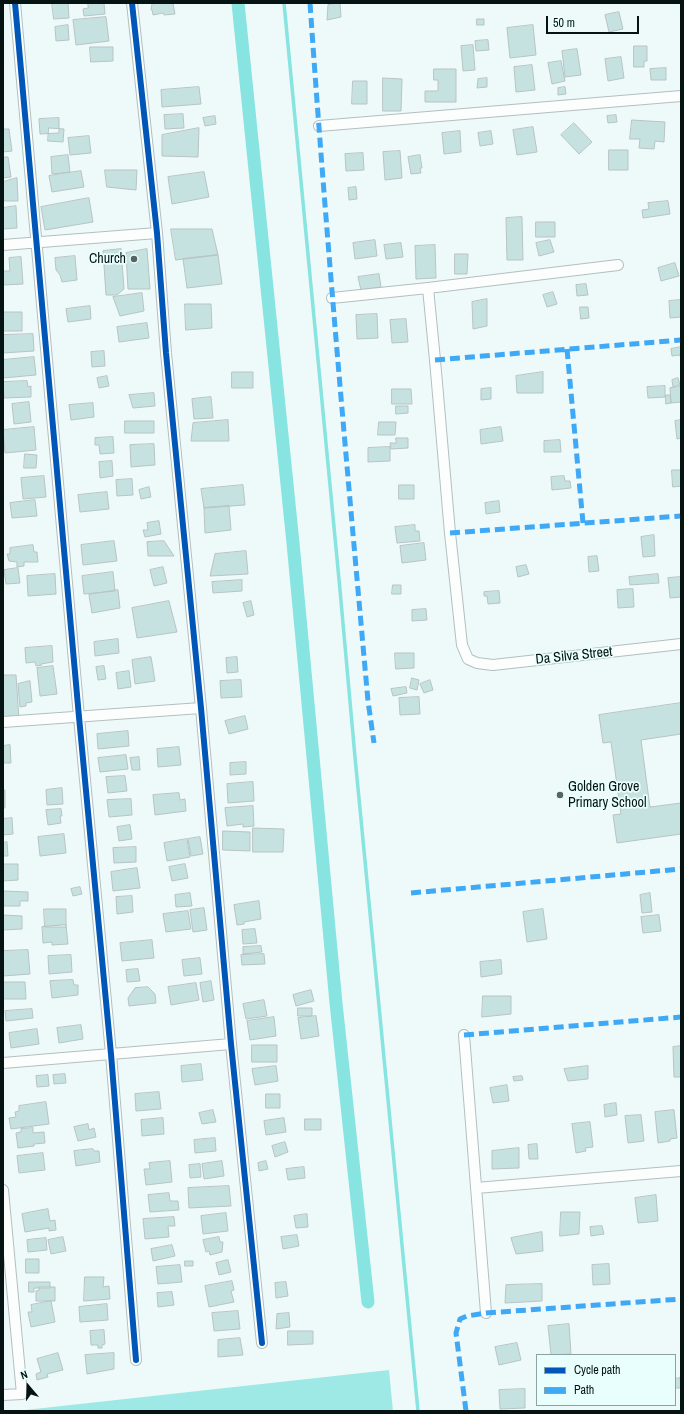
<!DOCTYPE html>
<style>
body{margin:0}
#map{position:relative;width:684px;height:1414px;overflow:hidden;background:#eefaf9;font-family:"Archivo Narrow",sans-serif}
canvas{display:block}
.frame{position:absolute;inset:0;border:4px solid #061313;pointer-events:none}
.legend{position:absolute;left:536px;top:1354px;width:140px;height:52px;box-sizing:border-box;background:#e9fffd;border:1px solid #8ea19f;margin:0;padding:5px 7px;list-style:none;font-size:12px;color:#061313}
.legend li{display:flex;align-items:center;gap:8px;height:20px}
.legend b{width:20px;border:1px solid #8ea19f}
.north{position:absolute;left:8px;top:1366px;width:40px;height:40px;-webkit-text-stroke:3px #e9fffd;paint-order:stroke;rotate:341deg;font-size:11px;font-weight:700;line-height:16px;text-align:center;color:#061313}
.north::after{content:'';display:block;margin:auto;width:14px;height:18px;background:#061313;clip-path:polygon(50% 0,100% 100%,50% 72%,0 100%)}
.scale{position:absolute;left:546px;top:16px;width:93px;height:18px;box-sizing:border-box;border:2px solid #061313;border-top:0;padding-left:5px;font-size:12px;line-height:14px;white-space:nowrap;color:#061313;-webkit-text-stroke:3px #e9fffd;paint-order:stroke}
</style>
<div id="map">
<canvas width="684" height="1414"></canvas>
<div class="frame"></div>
<ul class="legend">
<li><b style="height:5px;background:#0057b8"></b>Cycle path</li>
<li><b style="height:5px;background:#3fa9f5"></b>Path</li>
</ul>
<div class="north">N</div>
<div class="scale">50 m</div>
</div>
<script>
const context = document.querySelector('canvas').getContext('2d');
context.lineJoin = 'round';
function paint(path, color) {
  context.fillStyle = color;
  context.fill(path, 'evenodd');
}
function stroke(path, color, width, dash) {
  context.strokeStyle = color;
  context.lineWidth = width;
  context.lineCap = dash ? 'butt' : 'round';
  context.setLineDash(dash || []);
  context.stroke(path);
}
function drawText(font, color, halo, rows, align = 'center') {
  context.font = font + ' "Archivo Narrow",sans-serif';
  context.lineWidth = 3.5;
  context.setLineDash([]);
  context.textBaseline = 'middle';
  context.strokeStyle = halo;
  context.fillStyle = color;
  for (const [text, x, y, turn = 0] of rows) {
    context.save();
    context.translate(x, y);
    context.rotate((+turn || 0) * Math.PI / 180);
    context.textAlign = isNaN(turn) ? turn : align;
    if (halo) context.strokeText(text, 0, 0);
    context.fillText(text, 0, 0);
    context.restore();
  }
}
paint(new Path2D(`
 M389,1370L393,1411H16Z`), '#9ee9e5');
stroke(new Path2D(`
 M284,3L340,590L355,757L418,1411`), '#88e4e0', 3.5);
stroke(new Path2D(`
 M238,3L293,543L336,1003L368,1302`), '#88e4e0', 13);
const building = new Path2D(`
 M52,3H68L69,18L54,19Z
 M88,3H104L105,14L84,16L83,9L88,8Z
 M154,3H173L175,14L164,15L163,13L153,15L152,10H151L152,4Z
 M340,3L341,17L327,20L328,5Z
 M619,12L623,29L609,32L605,15Z
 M106,17L109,41L76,45L73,20Z
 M477,19H484V25H477Z
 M68,25L69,40L56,41L55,27Z
 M533,25L536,55L510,58L507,28Z
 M488,40L489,50L476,51L475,41Z
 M473,45L475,70L463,71L461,46Z
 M634,46H647V61H644V67H634Z
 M90,47H113V61L91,62Z
 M577,49L581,75L565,77L562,51Z
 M621,57L624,78L608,81L605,59Z
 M561,61L565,81L552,84L548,63Z
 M532,65L535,90L516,92L514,67Z
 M666,68V80H651L650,69Z
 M434,69H456V102H425V91H438V80H434Z
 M383,78L402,79L401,111H383Z
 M487,78V87L477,88L478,79Z
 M353,81H367V104H352Z
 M199,87L201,104L162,107L161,90Z
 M565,87L566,94L558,95V88Z
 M183,114L184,128L165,129L164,115Z
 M616,115L617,122L608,123L607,116Z
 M215,116L216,124L205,126L203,118Z
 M59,118V133L40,134L39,119Z
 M632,120L665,122L664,142L655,141L654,149L639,148L640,139H630Z
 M574,123L592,142L579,154L561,135Z
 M533,127L537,152L517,155L513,130Z
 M49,128L64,129L63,142L48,141Z
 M199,128L198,157L162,156V135Z
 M3,129H9L12,151L3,152Z
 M460,131L461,152L444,154L442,133Z
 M491,131L493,144L480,146L478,133Z
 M89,136L91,153L70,155L68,138Z
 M609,150H628V170H609Z
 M400,151L402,178L385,180L383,152Z
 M363,153L364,170L346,171L345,154Z
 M68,155L70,172L52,174L51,157Z
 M420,155L422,168H420L421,173L411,174L408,157Z
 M3,157H8L11,177L3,178Z
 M105,170H137L136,190L107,187Z
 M81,171L84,187L52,192L49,176Z
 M204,172L209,197L172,204L168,177Z
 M17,178L18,201H3V182Z
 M356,187L357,199L349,200L348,188Z
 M89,198L93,222L45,230L41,207Z
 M668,201L670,214L643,218L642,210L649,209L648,203Z
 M16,206L17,228L3,229V208Z
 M522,217L523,260H507L506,218Z
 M536,222H555V237H536Z
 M171,229H212L218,255L176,260Z
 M375,240L377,256L355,259L353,243Z
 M550,240L554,252L539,256L536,243Z
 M401,243L403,257L386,259L384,245Z
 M435,245L436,278L416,279L415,246Z
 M121,249L124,289L117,295H106L103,251Z
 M147,249L150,289H128L126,253Z
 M455,254H468L467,274H455Z
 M218,255L222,284L187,288L183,259Z
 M75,256L77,280L62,282L60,275L56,270L55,258Z
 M21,257L23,284L3,285V271H10L9,258Z
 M675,263L679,276L661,281L658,268Z
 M379,274L381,287L361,290L358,277Z
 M586,284L588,295L577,296L576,285Z
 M553,292L557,304L547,307L543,295Z
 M142,293L144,311L120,316L113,297Z
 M487,299V326L473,329L472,302Z
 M681,300V317L670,318L669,301Z
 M185,304H211L212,328L186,330Z
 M90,306L91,319L68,322L66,309Z
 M580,307H588L589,318L581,319Z
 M3,312H22V331H3Z
 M377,314L378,338L357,339L356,315Z
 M406,319L408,342L392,343L390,320Z
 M147,323L149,338L119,342L117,327Z
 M33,334L34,351L3,353V335Z
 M681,347V361L680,355L672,356L671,349Z
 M104,351L105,366L92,367L91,352Z
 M34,357L36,375L3,378V360Z
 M232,372H253V388H232Z
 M543,372V393H517L516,376Z
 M107,376L109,386L99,388L97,378Z
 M678,378L680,385L673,387L672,380Z
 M27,381L28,387L31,386V397L4,398L3,382Z
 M665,386V397L648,398L647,387Z
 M681,387V402L671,403L670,388Z
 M491,388V399L481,400V389Z
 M392,389H411L412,404H392Z
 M154,393L155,406L133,408L129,395Z
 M666,395H670L671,403L666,404Z
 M211,397L213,418L194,419L192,399Z
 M29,402L31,422L14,424L12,404Z
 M93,403L94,417L71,420L69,405Z
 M396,406H408V413L396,414Z
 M228,420L229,441H191L193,423Z
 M681,420V438L677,439L675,421Z
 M125,421H154V433H125Z
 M379,422H396L395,435H378Z
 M34,427L36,450L5,453L3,430Z
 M501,427L503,441L481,444L480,430Z
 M113,437L114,453L100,454L99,445H95V438Z
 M396,438H408V448L391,449L390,443H396Z
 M560,440L561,452H544V441Z
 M154,444L155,465L131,467L130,445Z
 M390,447V461L368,462V448Z
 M25,454L37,455L36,468H24Z
 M112,461L113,476L100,478L99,462Z
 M672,470H681V486L673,487Z
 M44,476L46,497L23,499L21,478Z
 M564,476L565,481H570L571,488L552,490L551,477Z
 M132,479L133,495L117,496L116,480Z
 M243,485L245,505L204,508L201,489Z
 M399,485H414V499H399Z
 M149,487L151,497L141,499L139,490Z
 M107,492L109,509L80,512L78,495Z
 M35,500L37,516L12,518L10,503Z
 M499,501L500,512L486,514L485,503Z
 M229,506L231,530L205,533L204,508Z
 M159,521L161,534L145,537L143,530H148L147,523Z
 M415,525V531H419L420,541L397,543L395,527Z
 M654,535L655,556L643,557L641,537Z
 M114,541L117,561L83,565L81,545Z
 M164,541L174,556H148L147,542Z
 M424,543L426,560L402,563L400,546Z
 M33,545L34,552H37L38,562H24V566L17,567V562L9,561L7,554H10V548Z
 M246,551L248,574L210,576L215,554Z
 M597,556L599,571L589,572L588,557Z
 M526,565L529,574L518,577L516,567Z
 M163,567L167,583L154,586L150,570Z
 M18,568L20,583L6,584L4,570Z
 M113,572L115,591L84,594L82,576Z
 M55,574L56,594L28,596L27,576Z
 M658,574L659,583L630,585L629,577Z
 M681,577V597L670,598L668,578Z
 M242,580V591L213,593L212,582Z
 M393,585H401V594H392Z
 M633,589L634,607L618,608L617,590Z
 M118,590L120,608L92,613L89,595Z
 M499,591L500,603L488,604L487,596H484V592Z
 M169,601L177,632L137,638L132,608Z
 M251,601L254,615L247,617L243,603Z
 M426,609L427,620L412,621V610Z
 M118,639L119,653L95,656L94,642Z
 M52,646L53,662L41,664L42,665L36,666L35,662L26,663L25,648Z
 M395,653H414V668L396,669Z
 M151,657L155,681L135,684L132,660Z
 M237,657L238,672L227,673L226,658Z
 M53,666L57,694L40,696L37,668Z
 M104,666L106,679L98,680L96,667Z
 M129,671L131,687L118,689L116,673Z
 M3,675H16L19,719L3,720Z
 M412,678L419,680L417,690L410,688Z
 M241,680L242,697L221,698L220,681Z
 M430,680L433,690L424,693L420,684Z
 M30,681L32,702L26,703V706L20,707L18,684Z
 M406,687L407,693L393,696L391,689Z
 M419,697L420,714L400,715L399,698Z
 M681,703V734L641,740L650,807L681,803V834L617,843L613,815L621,814L611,742L603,743L599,715Z
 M245,716L248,729L229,734L225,721Z
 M128,731L129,746L98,749L97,734Z
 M10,745L11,763H3V746Z
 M179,747L181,765L158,767L157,749Z
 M126,755L128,769L100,772L98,758Z
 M139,757L140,770H132L130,758Z
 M246,762V774L230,775V763Z
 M125,776L127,791L108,793L106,777Z
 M253,782L254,801L228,803L227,784Z
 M62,788L63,804L47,805L46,790Z
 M3,790H5V808H3Z
 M179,793L180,800L185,799L186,811L155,815L153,795Z
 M131,799L132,815L109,817L107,800Z
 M253,806L254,826L243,827V824L227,826L225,808Z
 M61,809L62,816H60L61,823L48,825L46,810Z
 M12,818L13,834L3,835V819Z
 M130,825L132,839L119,841L117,827Z
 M253,828L284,829L283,852H253Z
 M223,831L250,832V851L223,850Z
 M64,834L66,853L40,856L38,837Z
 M200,837L203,854L191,856L188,839Z
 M187,839L190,857L167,861L164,843Z
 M7,842L8,856H3V843Z
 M136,847V862L114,863L113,848Z
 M3,864H18V880L3,881Z
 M185,864L188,878L172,881L169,867Z
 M137,868L140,888L113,891L111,872Z
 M80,887L82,894L73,896L71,889Z
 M3,891L28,892V901H20V906H3Z
 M190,893L192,906L176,907L175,895Z
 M650,893L652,912L642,913L640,895Z
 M132,896L133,912L117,914L116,897Z
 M259,901L261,919L244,922V924L237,925L234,905Z
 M204,908L207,930L193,932L190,910Z
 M44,909H66V927H45Z
 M543,909L547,939L527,942L523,912Z
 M188,911L191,929L166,932L163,914Z
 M3,915L22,916V929L3,930Z
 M659,915L661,931L643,933L641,917Z
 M66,925L68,944L52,945V942L43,943L42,927Z
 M255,929L257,943L243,944L242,930Z
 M152,940L154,958L122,961L120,943Z
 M261,946L262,952L243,954V947Z
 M28,950L30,974L3,976V951Z
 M264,954L265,964L242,965L241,955Z
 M71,955L72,972L49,974L48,956Z
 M200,958L202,974L184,976L182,960Z
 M501,960L502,974L481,977L480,962Z
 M138,969L140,981L127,982L126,970Z
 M73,980L74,985H78V995L52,998L50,981Z
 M211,981L214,1000L203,1002L200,983Z
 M3,982H25L26,999H3Z
 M196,983L199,1000L171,1005L168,987Z
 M148,987L155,994L156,1003L129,1006L128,998L135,988Z
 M311,990L314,1001L296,1006L293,995Z
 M483,996H511V1014L482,1017Z
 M264,1000L267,1016L246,1019L243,1004Z
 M298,1008H312V1016H298Z
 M32,1009L33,1018L6,1021L5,1011Z
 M316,1016L319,1036L301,1039L298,1018Z
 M274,1017L276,1036L250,1040L247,1021Z
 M81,1025L83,1039L59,1043L57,1028Z
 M37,1029L39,1044L11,1048L9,1033Z
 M252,1045H277V1062H252Z
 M681,1046V1077H674L673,1047Z
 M201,1064L203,1080L182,1082L181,1066Z
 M276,1066L278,1081L255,1085L252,1069Z
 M588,1066V1079L568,1081L564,1069Z
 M65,1074L66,1083L54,1084L53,1075Z
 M48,1075L49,1086L37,1087L36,1076Z
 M522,1076L523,1080L514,1081L513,1077Z
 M507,1085L509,1101L493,1103L490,1088Z
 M159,1092L161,1109L136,1111L135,1094Z
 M266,1094H280V1108H266Z
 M46,1102L49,1124L11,1129L9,1118L16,1117L15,1112L19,1111V1106Z
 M616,1103L617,1115L605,1117L604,1105Z
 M213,1110L216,1122L202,1124L199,1113Z
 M674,1110L677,1138L670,1139V1141L658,1143L655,1112Z
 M641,1115L644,1141L628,1143L625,1116Z
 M163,1118L164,1134L142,1136L141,1120Z
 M284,1118L286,1132L266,1135L264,1121Z
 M305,1119H321V1130H305Z
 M590,1122L593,1147L585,1148L586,1151L576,1153L572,1124Z
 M88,1124L89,1130L94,1128L96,1137L78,1141L74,1127Z
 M33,1128V1133L44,1132L45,1143L34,1144V1146L18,1148L16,1133L21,1132V1129Z
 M215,1138L216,1151L195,1153L194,1140Z
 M285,1142L288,1152L275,1157L272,1146Z
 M537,1144L538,1159H529L528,1145Z
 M519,1148V1168L492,1169V1151Z
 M93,1149L94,1151H99L100,1162L76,1166L74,1151Z
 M43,1153L45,1170L19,1173L17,1156Z
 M170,1161L172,1182L146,1185L144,1169H150L149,1163Z
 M222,1161L224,1176L204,1179L202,1164Z
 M266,1161L268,1169L259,1171L258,1163Z
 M200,1164L201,1177L190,1178L189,1165Z
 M304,1167L305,1178L288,1180L286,1169Z
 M229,1186L231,1206L189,1208L188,1188Z
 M169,1193L170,1201H178L179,1210L150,1212L148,1195Z
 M656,1195L658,1221L638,1223L635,1198Z
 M48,1209L50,1221L55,1220L56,1230L49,1231V1228L25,1232L22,1214Z
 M561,1212H580L579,1234L560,1236Z
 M226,1213L228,1231L203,1234L201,1216Z
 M307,1214L308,1227L296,1228L294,1216Z
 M174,1217L175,1226H168L169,1237L145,1239L143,1219Z
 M602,1226L604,1234L591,1236L590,1227Z
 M542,1232L543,1251L516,1254L511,1238Z
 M297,1235L299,1246L283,1249L281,1237Z
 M63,1237L66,1251L51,1254L48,1240Z
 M219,1237L220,1242H223L222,1252L210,1255L209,1251L206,1252L203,1240Z
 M46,1238L47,1250L28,1252L27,1240Z
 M172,1245L175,1256L153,1261L151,1249Z
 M26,1259H39V1273H26Z
 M228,1260L231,1272L219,1275L216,1263Z
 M185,1261H193V1266H185Z
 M609,1264L610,1284L593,1285L592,1265Z
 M180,1265L182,1282L158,1284L156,1267Z
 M85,1277H104L103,1287L109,1286L110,1299L84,1301Z
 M232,1281L234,1290L231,1291L234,1302L209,1307L205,1286Z
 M29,1282H50V1288H34V1292H29Z
 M286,1282L288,1296L276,1298L275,1283Z
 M542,1284V1301L505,1303L506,1285Z
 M39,1287H55V1301H36V1291L39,1290Z
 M172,1292L174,1305L158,1307L157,1293Z
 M51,1301L55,1322L31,1327L28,1312H32L31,1305Z
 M107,1304L108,1320L80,1322L79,1307Z
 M238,1311L240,1329L214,1331L212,1313Z
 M289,1313L290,1327L276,1329L277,1314Z
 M569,1324L571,1354L551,1355L548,1326Z
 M104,1330L105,1344L102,1345V1348H98V1345H91L90,1331Z
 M288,1331H313V1344L288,1345Z
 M240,1338L243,1355L218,1357V1340Z
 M517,1343L521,1360L499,1365L495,1347Z
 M58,1353L63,1370L47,1374L48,1377L37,1380L36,1374L41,1372L37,1359Z
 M114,1353V1369L87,1374L85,1355Z
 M680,1378L681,1388H675V1379Z
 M525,1389V1408L500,1409L499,1390Z`);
paint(building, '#c5e2e1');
stroke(building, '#b7c4c3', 1);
const street = new Path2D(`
 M15,3L79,717L111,1054L136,1360
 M132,3L157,233L166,353L201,708L231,1044L262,1343
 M319,126L681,96
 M3,245L157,233
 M428,288L435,360L450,533L462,645L468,659L477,663L493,665L681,644
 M332,298L428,288L618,265
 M3,722L201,708
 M464,1035L486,1313
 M3,1063L231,1044
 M476,1188L681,1171
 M3,1190L22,1394L3,1395`);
stroke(street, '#b3bfbe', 12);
stroke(street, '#fcfefe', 10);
stroke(new Path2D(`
 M310,3C326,236 347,468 368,701L374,743
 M567,349L583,523
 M435,360L681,340
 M450,533L681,516
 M411,893L681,869
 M464,1035L681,1017
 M466,1411L456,1333L460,1319L467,1316L486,1313L681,1299`), '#3fa9f5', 5, [10, 5]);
stroke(new Path2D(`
 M15,3L79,717L111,1054L136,1360
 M132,3L157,233L166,353L201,708L231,1044L262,1343`), '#0057b8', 6);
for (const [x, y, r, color] of [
 [134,259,4,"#576464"],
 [560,795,4,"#576464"]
]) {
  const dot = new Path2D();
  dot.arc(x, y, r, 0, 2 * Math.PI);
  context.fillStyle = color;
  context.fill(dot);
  stroke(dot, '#e9fffd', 1.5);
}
drawText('14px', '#061313', '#e9fffd', [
 ["Church",126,259],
 ["Golden Grove",568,787,"left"],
 ["Primary School",568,803,"left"]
], 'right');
drawText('14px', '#061313', '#e9fffd', [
 ["Da Silva Street",574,656,-6]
]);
</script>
